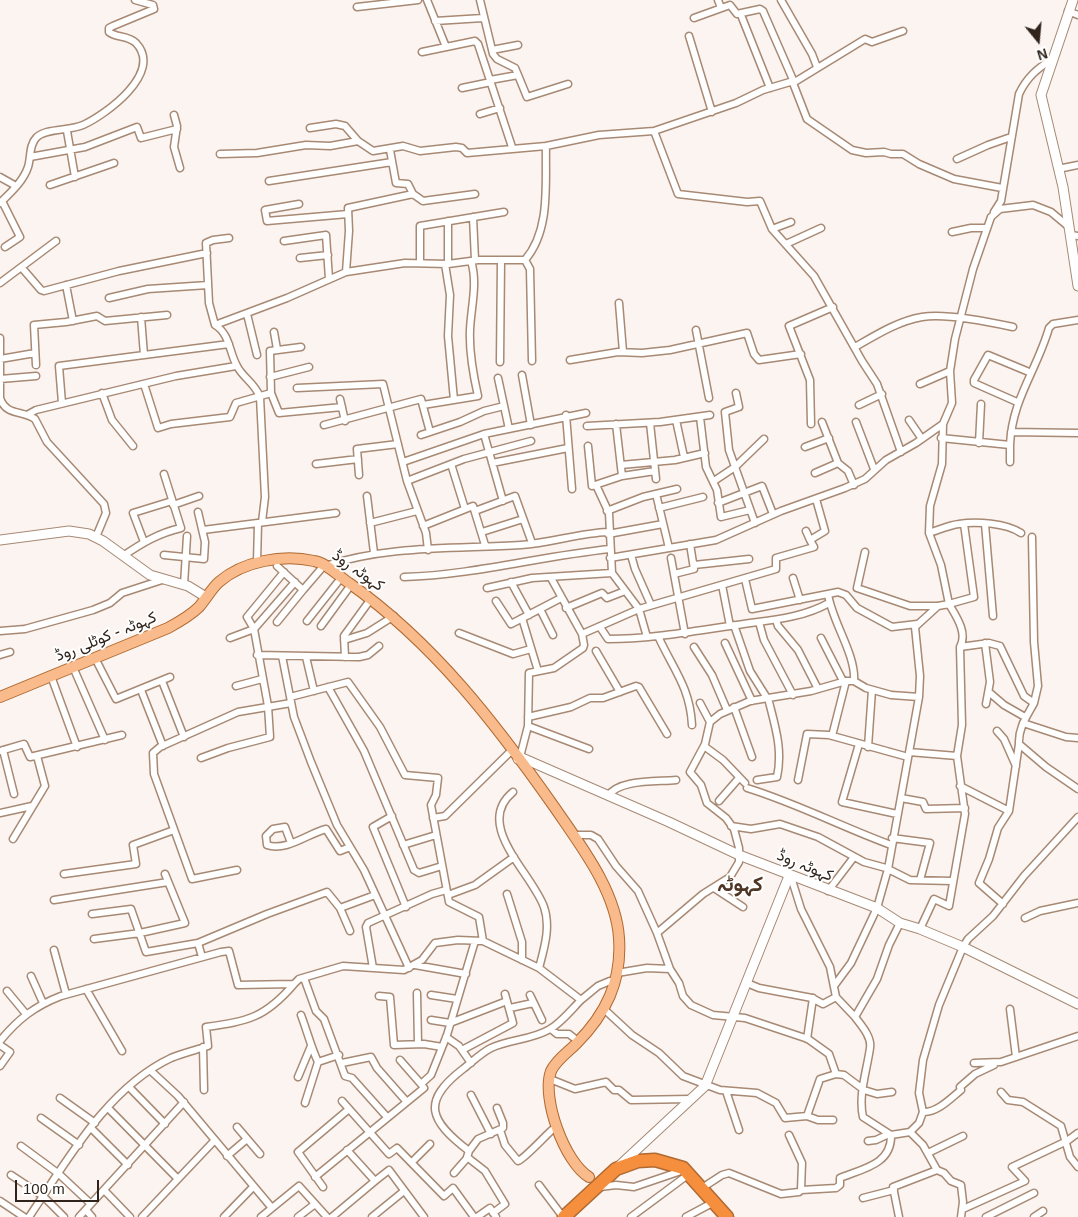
<!DOCTYPE html>
<meta charset="utf-8">
<style>
body{margin:0}
#map{position:relative;width:1078px;height:1217px;overflow:hidden;background:#fbf4f0;font-family:Arial,sans-serif}
canvas{display:block}
.north{position:absolute;left:1013px;top:15px;width:50px;height:50px;-webkit-text-stroke:4px #fff;paint-order:stroke;rotate:163deg;font-size:14px;font-weight:700;line-height:20px;text-align:center;color:#2f231b}
.north::after{content:'';display:block;margin:auto;width:18px;height:22px;background:#2f231b;clip-path:polygon(50% 0,100% 100%,50% 72%,0 100%)}
.scale{position:absolute;left:15px;top:1180px;width:84px;height:22px;box-sizing:border-box;border:2px solid #2f231b;border-top:0;padding-left:6px;font-size:15px;line-height:18px;white-space:nowrap;color:#2f231b;-webkit-text-stroke:4px #fff;paint-order:stroke}
</style>
<div id="map">
<canvas width="1078" height="1217"></canvas>
<div class="north">N</div>
<div class="scale">100 m</div>
</div>
<script>
const context = document.querySelector('canvas').getContext('2d');
context.lineJoin = 'round';
function stroke(path, color, width, dash) {
  context.strokeStyle = color;
  context.lineWidth = width;
  context.lineCap = dash ? 'butt' : 'round';
  context.setLineDash(dash || []);
  context.stroke(path);
}
function drawText(font, color, halo, rows, align = 'center') {
  context.font = font + ' Arial,Vazirmatn,sans-serif';
  context.lineWidth = 4;
  context.setLineDash([]);
  context.textBaseline = 'middle';
  context.strokeStyle = halo;
  context.fillStyle = color;
  for (const [text, x, y, turn = 0] of rows) {
    context.save();
    context.translate(x, y);
    context.rotate((+turn || 0) * Math.PI / 180);
    context.textAlign = isNaN(turn) ? turn : align;
    if (halo) context.strokeText(text, 0, 0);
    context.fillText(text, 0, 0);
    context.restore();
  }
}
const street = new Path2D(`
 M427,0L446,47
 M480,0L493,54L497,59L515,68L518,75
 M718,0L721,8
 M781,0L812,54L817,67
 M357,7L418,0
 M1068,11L1078,15
 M741,15L770,88
 M694,18L730,5L737,14L760,9L763,11L794,82
 M435,21L483,18
 M689,36L712,112
 M492,50L518,45
 M422,52L475,41L478,44L512,147
 M490,80L518,75L527,97L568,84
 M793,83L865,39L872,42L903,31
 M462,88L491,82
 M480,114L500,108
 M174,115L177,126L174,147L180,168
 M310,128L336,124L345,126L358,141L373,151L403,146L420,151L456,147L462,148L467,153L546,146
 M67,131L75,177
 M654,131L678,194L747,202L760,201L772,229L814,276L862,361L877,384L901,452
 M390,150L396,183L408,184L413,194L423,201L475,194
 M220,154L257,153L306,145L330,146L358,141
 M30,157L85,147L137,127L141,138L177,129
 M957,159L988,145L1011,137
 M1058,169L1078,165
 M0,177L16,186
 M269,181L392,162
 M50,185L114,163
 M2,201L20,237L5,247
 M0,203C10,193 23,182 28,167C31,158 29,145 36,138C44,128 70,131 83,125C105,115 164,73 136,43C128,35 116,38 109,32V28L113,26L154,9L153,5L135,0
 M299,204L265,210L267,221L348,214
 M994,212L1001,201L1019,94C1027,77 1037,69 1052,59
 M473,217L475,260
 M448,221V264
 M772,229L791,222
 M952,232L971,228H987
 M1071,235L1078,236
 M229,238L213,240L206,243L209,303L215,325C230,334 229,352 237,366C243,378 255,383 260,397L265,497L262,522
 M284,241L326,235L329,279
 M786,244L821,228
 M300,258L328,255
 M525,260L530,269L532,361
 M420,263V226L504,212
 M445,264L450,295L448,336L454,400
 M22,268L41,290L44,291L119,271L207,253
 M346,272L349,231L348,208L413,194
 M0,283L56,241
 M66,285L73,321
 M109,298L148,289L208,285
 M619,303L623,352
 M247,314L257,355
 M141,317L144,355
 M215,325L287,298L346,272L405,263L448,264L478,260H525C551,230 545,183 546,146L599,135L654,131L736,103L763,90L790,82L793,83L807,119L852,150L866,153L884,152L891,154H903L919,164L954,179L1002,188
 M696,330L709,398
 M274,332L277,349
 M0,338V398C6,416 22,410 35,419L47,442L104,504L106,513L96,537
 M855,347C876,335 898,321 922,317C944,313 990,322 1013,327
 M0,359L35,353
 M570,360L618,352L642,353L670,350L747,333L754,354L759,360L801,354
 M500,362L501,260
 M36,365L34,325L66,322L97,316L105,321L167,315
 M522,375L531,425
 M270,377L309,367
 M498,378L509,429
 M0,379L36,376
 M144,384L158,428L171,424L230,417L236,403L271,393L270,351L301,347
 M920,384L950,371
 M297,388L383,384L407,481L426,533L428,550
 M102,393L112,420L133,446
 M271,393L279,413L342,407
 M736,393L739,407L725,412L729,450L755,523
 M340,399L345,421
 M1017,402L974,383V380L988,355L1029,372
 M62,403L59,366L229,344
 M423,405L478,396C473,374 469,352 470,330C471,307 478,283 471,261
 M859,405L882,394
 M27,415L36,410L176,376L236,366
 M566,415L572,489
 M700,417L706,467L717,490L721,517L750,510
 M676,420L684,457
 M909,420L922,439
 M856,422L874,469
 M650,423L656,479
 M616,424L622,476
 M811,424L810,380L789,326L833,307
 M324,425L421,399L430,432
 M587,426L660,422L710,415
 M1011,432L1078,433
 M484,434L503,501
 M421,435L460,422L484,411L504,406
 M941,438L1010,445C1012,399 1037,370 1049,328L1053,324L1078,320
 M979,443L981,404
 M588,446L592,486L622,476L655,471
 M805,447L829,438
 M403,462L484,434L586,413
 M1010,462V445
 M492,463L568,448
 M838,463L848,471L854,485
 M316,464L358,459
 M451,464L465,509
 M621,465L675,460L705,453
 M815,473L838,463L822,422
 M359,475L357,449L398,444
 M407,481L464,459L531,441
 M714,481L735,467L764,439
 M596,485L609,513L612,573L639,609L647,637
 M656,494L669,548
 M367,496L374,553
 M718,503L762,486L773,514
 M173,505L199,496
 M659,508L703,497
 M475,511L515,496L532,543
 M607,511L643,497L677,489
 M370,523L417,511
 M964,524L974,597L949,604C956,616 968,633 960,647L989,643L1000,646L1024,696L1034,703C1027,716 1018,728 1019,744L1046,767L1078,789
 M985,524L993,616
 M423,526L473,506L485,545
 M203,530L336,513
 M806,531L810,540
 M482,532L523,519
 M929,533C939,530 949,525 959,524C976,521 1006,523 1021,533
 M608,534L663,524
 M1032,537L1034,642L1038,686L1034,703
 M144,542L133,513L172,501
 M865,552L857,588L910,606H937
 M164,555L204,559L205,542L198,512
 M631,555L635,569L651,605
 M123,556C142,543 159,533 181,528L164,474
 M610,558L716,540L781,511L845,488L865,479L886,460L916,443L943,424
 M671,558L685,634
 M257,563L258,523
 M694,565L749,559
 M277,566L303,590L321,569
 M325,566C388,545 456,549 521,545C551,543 579,533 608,532
 M674,574L694,569L690,544
 M404,577C474,575 541,556 610,549
 M551,578L582,634L639,609L776,569V558L814,547L810,540L825,531L816,499
 M793,578L800,600
 M745,579L752,609L828,594
 M511,582L529,615
 M184,585L187,536
 M722,585L730,626
 M487,588L532,578L612,573
 M496,601L511,624L561,598
 M566,608L602,593L607,598L625,591
 M540,609L553,635
 M522,618L538,671
 M776,620L778,626L798,650L818,689
 M307,621L341,578
 M277,622L303,590
 M759,622L764,640L793,695
 M734,625L750,671L767,698
 M321,626L348,589
 M600,627L608,639C651,639 694,631 737,625C769,620 800,619 829,603
 M0,631L25,629L93,610L110,603L122,593L162,580
 M459,633L513,654L531,649
 M658,636C673,669 690,687 692,725
 M230,638L254,629L247,617L284,572
 M821,638L843,681
 M344,640L367,633L394,616
 M725,643L752,701
 M985,643L990,682L986,704
 M694,647L712,675L727,710
 M596,651L620,692
 M0,655L10,652
 M257,655L359,657L368,655L379,646
 M282,656L294,717L311,762L337,825L364,870L409,968
 M306,657L314,691
 M345,657L344,636L368,603
 M95,658L116,699L170,677
 M73,667L105,740
 M51,676L77,747
 M162,681L184,737
 M854,681C856,654 832,622 828,594L838,592L846,595L857,608L892,627L917,624
 M236,686L262,679
 M328,687L364,751L414,870L419,873L442,866
 M141,690L163,746
 M990,693L1004,705L1025,717
 M290,697L348,682L380,727L405,775L438,778L436,795L431,805L449,902L479,917L483,941
 M700,703L710,722
 M734,707L752,757
 M528,717L571,707L590,698H603L636,686L639,687L667,734
 M1023,723L1066,737L1078,738
 M528,726L589,749
 M997,731L1004,739L1016,766
 M832,736L846,681
 M859,744L842,802L897,814
 M704,746L723,760L745,783
 M868,747L872,690
 M3,750L14,794
 M0,751L24,744L30,757L122,735
 M909,752L957,756
 M520,757L528,726L529,673L554,668L583,648L584,645L582,634
 M201,758L228,748L270,737L268,706L254,629L295,582
 M757,780L777,777C783,749 775,726 768,698
 M798,780L807,734L829,735L908,757
 M960,786L1009,811
 M747,788C796,803 842,827 891,845
 M513,792C473,825 532,873 544,907C551,927 544,949 539,968
 M608,796C619,779 657,782 676,780
 M901,798L923,802L926,809L965,808
 M719,801L739,778
 M0,813L32,806
 M392,816L373,827L406,907
 M433,818L445,816L509,753
 M731,826L751,829L780,824L818,837L864,862L886,868L910,880L952,881
 M573,835H591L598,839L616,866L638,891L657,933L670,969L647,968L617,973
 M892,838L930,843L920,880
 M13,839L45,786L37,756
 M291,843L285,827L273,829L266,836L267,845C286,852 309,833 326,829L340,851L350,847
 M403,845L436,835
 M237,870L192,879L154,774L153,753L160,747L238,712L291,703
 M64,874L136,864L133,845L174,830
 M791,877L801,909L830,967L836,997L855,1017L877,979L889,945L900,923
 M714,888L743,907
 M828,891L854,857
 M507,894L522,942V960
 M448,895L475,885L514,857
 M54,900L168,882
 M1003,904L979,883L989,859L998,828L1009,811L1019,744
 M340,908L375,895
 M92,914L131,909L146,952L198,943L202,957
 M1025,918L1040,911L1078,903
 M920,929L934,899L949,906L965,814L957,756L962,725L960,647
 M657,933L703,894L730,877L739,862V848L734,829L726,818L707,803L701,785L690,772L705,744L710,722L720,714L750,701L811,691L846,681H854L866,688L891,695L919,697
 M94,939L140,933L185,923L165,874
 M198,943L267,914L327,892L340,908L350,931
 M54,950L66,994
 M415,965L466,974
 M373,968L366,927L368,923L432,894L446,890
 M670,969L679,983L683,996L691,1005L713,1015L745,1018L808,1039L829,1054L836,1074
 M31,976L43,1003
 M304,978L316,1011L324,1019L345,1076L352,1078L387,1117
 M747,983L759,988L812,998L823,1004L836,997
 M834,986L851,963L877,908L888,869L919,697L920,676L915,627L938,606L949,604L941,565L929,533L930,506L942,464L943,424L952,403L950,371L955,339L973,269L991,217L1000,209L1033,205L1051,212L1069,227
 M86,989L122,1051
 M7,991L26,1014
 M417,993L418,1044
 M431,995L457,999
 M530,995L542,1020
 M379,996L390,997L394,1045L424,1044L442,1047
 M510,1008L533,1003
 M1010,1009L1016,1057
 M605,1010L632,1035L659,1053L683,1076L720,1090L757,1093L776,1103L785,1118L807,1116L820,1079L836,1074L844,1075L864,1090L877,1094L892,1092
 M301,1015C307,1031 311,1047 318,1062
 M855,1017C861,1025 872,1037 870,1048C867,1070 858,1095 863,1117L891,1135L910,1132
 M431,1020L450,1023L507,1001
 M551,1029L557,1034H569L574,1038
 M446,1037L459,1046L471,1063
 M807,1039L813,998
 M0,1041C18,1019 35,1006 61,996L221,952L229,951L238,985L294,984L299,979L343,966L404,970L422,960L435,943L458,940L483,941L539,968L581,1000L598,986L610,981
 M0,1045L10,1052L0,1066
 M203,1047L204,1090
 M462,1050L513,1023L505,994
 M400,1060L421,1084
 M342,1063L371,1057L377,1068L406,1101
 M974,1063L1001,1062L1078,1036
 M151,1071L178,1096L272,1208
 M298,1077L311,1046
 M550,1079L575,1089L606,1082L614,1090H619L631,1100L691,1099
 M129,1087L165,1124
 M726,1091L739,1130
 M1001,1092L1008,1100L1023,1102L1061,1126L1070,1157L1078,1167
 M471,1095L491,1134
 M60,1098L95,1123
 M342,1101L389,1154L397,1148L444,1196L453,1188L474,1217
 M305,1103L318,1062L339,1055
 M108,1108L178,1179
 M923,1112C937,1113 951,1098 961,1090L960,1087L975,1074L994,1065
 M807,1116L818,1120H833
 M41,1118L79,1145
 M237,1127L260,1154
 M91,1128L128,1165
 M500,1130L505,1145L518,1161C524,1159 545,1136 552,1130
 M789,1135L802,1163L801,1190
 M868,1141L876,1140L889,1134
 M21,1146L59,1174L91,1204
 M347,1150L375,1181L389,1170L424,1217
 M469,1151L478,1139L503,1128V1123L497,1108
 M928,1153L963,1136
 M227,1156L247,1139
 M412,1162L430,1144
 M454,1173L468,1157
 M11,1175L43,1196L64,1217
 M315,1177L424,1088L421,1084L431,1075L447,1035L475,941
 M539,1185L563,1217
 M323,1187L298,1152L349,1109
 M600,1187L616,1185L634,1187L684,1170
 M702,1188L722,1175L729,1173L781,1194L799,1192L801,1190L836,1188L840,1185V1178C861,1169 892,1165 891,1135
 M104,1190L130,1217
 M863,1198L894,1190
 M0,1201L24,1217
 M963,1209L1025,1181L1012,1167L1067,1141L1078,1133
 M86,1210L92,1217
 M493,1213L505,1204L485,1171L467,1157L469,1151C430,1121 420,1102 463,1069C472,1062 481,1053 491,1048C510,1039 532,1040 550,1029C561,1023 572,1009 581,1000
 M29,1217C67,1161 107,1088 171,1058C183,1053 196,1050 208,1046L206,1027C248,1021 265,1018 294,984
 M79,1217L184,1102
 M142,1217L214,1141
 M224,1217L253,1187
 M261,1217L299,1186L327,1217
 M298,1217L315,1204
 M332,1217L375,1181
 M372,1217L404,1191
 M477,1217L490,1208L496,1217
 M631,1217L689,1174
 M686,1217L714,1202
 M899,1217L893,1187L937,1170
 M961,1217L963,1202L961,1185L951,1181L944,1173L937,1170L923,1145L910,1132L919,1123L923,1112L919,1093L923,1060L939,1005L963,947L968,939L993,916L1024,876L1078,817
 M986,1217L1034,1193
 M1034,1217L1043,1211`);
const secondary = new Path2D(`
 M1073,0L1041,95L1063,187L1078,286
 M0,540L69,531L89,534L103,541L150,575L188,586L206,597
 M518,759L520,757L669,822L739,855L877,908L900,923L920,929L963,947L1078,1004
 M618,1167L705,1086L789,876`);
const primary = new Path2D(`
 M0,697L168,628C179,622 190,616 199,607C206,599 212,588 219,582C243,561 283,554 314,561C327,563 338,576 349,583C434,643 496,724 555,808C581,846 616,891 619,938C622,981 606,1014 576,1044C568,1052 556,1060 551,1071C541,1098 565,1163 589,1177`);
const highway = new Path2D(`
 M564,1217L616,1169L638,1161L655,1160L683,1168L727,1217`);
stroke(street, '#a78974', 9);
stroke(secondary, '#a78974', 11);
stroke(primary, '#b06931', 12);
stroke(highway, '#b06931', 15);
stroke(street, '#fff', 6);
stroke(secondary, '#fff', 9);
stroke(primary, '#f9bb8b', 10);
stroke(highway, '#f58e3d', 12);
drawText('16px', '#2f231b', '#fff', [
 ["کہوٹہ روڈ",358,571,35],
 ["کہوٹہ - کوٹلی روڈ",106,637,-22],
 ["کہوٹہ روڈ",805,866,22]
]);
drawText('bold 21px', '#503624', '#fff', [
 ["کہوٹہ",740,885]
]);
</script>
